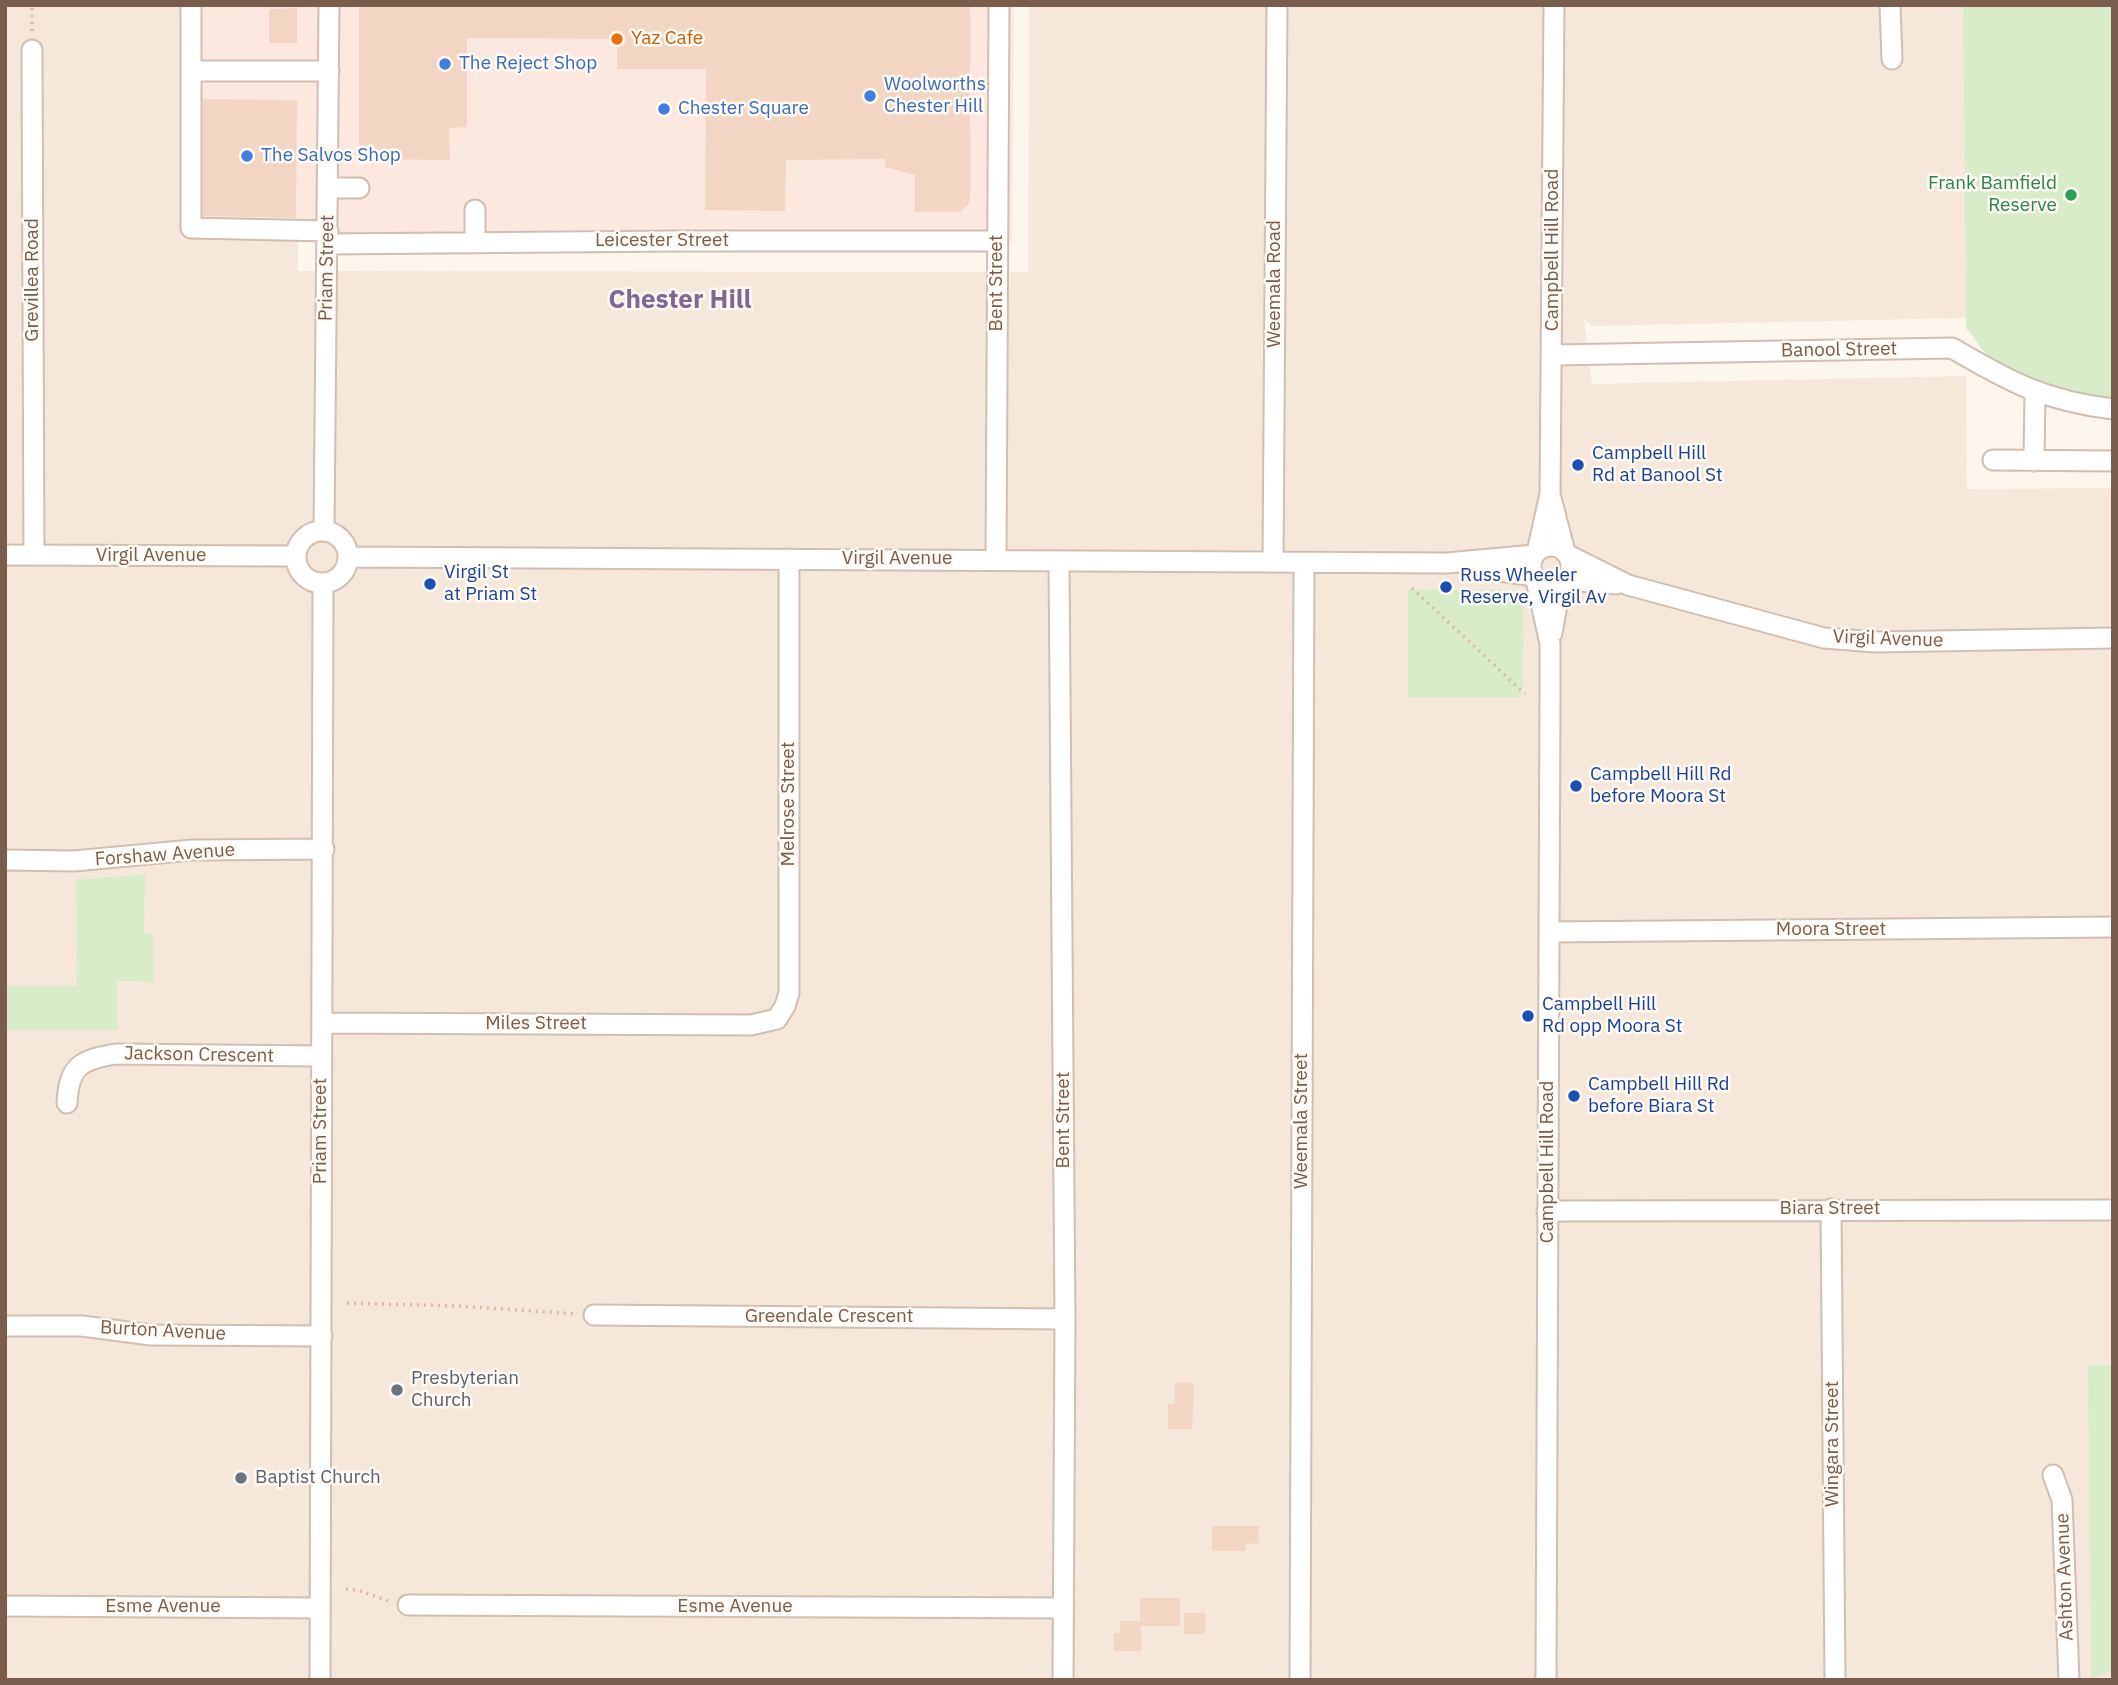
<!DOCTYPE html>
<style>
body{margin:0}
#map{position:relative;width:2118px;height:1685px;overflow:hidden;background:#fdf6ec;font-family:"IBM Plex Sans",sans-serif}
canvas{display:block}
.frame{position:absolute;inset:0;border:7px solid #7a5c4d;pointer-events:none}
</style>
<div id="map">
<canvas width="2118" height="1685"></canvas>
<div class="frame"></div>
</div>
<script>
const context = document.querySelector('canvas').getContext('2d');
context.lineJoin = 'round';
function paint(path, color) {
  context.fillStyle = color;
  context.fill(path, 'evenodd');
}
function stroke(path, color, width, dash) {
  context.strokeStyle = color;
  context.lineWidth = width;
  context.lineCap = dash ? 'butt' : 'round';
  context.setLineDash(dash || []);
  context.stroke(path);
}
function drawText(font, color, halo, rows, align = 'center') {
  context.font = font + ' "IBM Plex Sans",sans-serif';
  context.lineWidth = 5;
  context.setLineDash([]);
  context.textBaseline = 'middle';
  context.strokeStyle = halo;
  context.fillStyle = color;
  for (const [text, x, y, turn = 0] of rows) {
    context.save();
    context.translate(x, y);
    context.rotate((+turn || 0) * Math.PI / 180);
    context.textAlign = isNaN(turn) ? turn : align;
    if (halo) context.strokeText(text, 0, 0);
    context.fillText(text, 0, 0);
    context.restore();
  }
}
paint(new Path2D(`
 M5,5H181V240H298V271L1028,272L1029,5H1963L1966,318L1592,326L1584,319L1592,384L1966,376L1967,489L2113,488V1680H5Z`), '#f5e8da');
paint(new Path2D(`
 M186,5H1014L1012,242L180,241Z`), '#fde8e0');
paint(new Path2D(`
 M1963,5H2113V400C2071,395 2024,383 1990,358C1983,353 1974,336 1966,328Z
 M1408,590H1518L1524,594L1522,697H1408Z
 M145,874L144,933H153L154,982L117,981L118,1030H5V986H77L76,880Z
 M2088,1365H2113V1670L2091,1679Z`), '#d8ecc9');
paint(new Path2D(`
 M359,5H970V202L960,212H915V175L885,167V159L786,160L785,211L705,210L706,69H617V39L467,38V127L449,128L450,160L359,159Z
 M297,8V43H269V9Z
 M203,99L297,100L296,218L203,216Z
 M1175,1382L1194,1383L1192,1429H1168V1404H1175Z
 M1212,1526H1259V1543L1246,1544L1245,1551H1212Z
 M1140,1598H1180V1626H1141V1651H1114V1633H1120V1621H1140Z
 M1184,1613H1205V1634H1184Z`), '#f3d5c3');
const minor = new Path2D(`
 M191,5V228L328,231
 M1890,5L1892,59
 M32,50L34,555
 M191,71H329
 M328,188H359
 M475,242V210
 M327,244L677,241H997
 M1552,355L1952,348C2010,382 2045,401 2113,409
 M1993,460L2113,461
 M2034,461L2035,392
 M1551,498L1565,552
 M324,530L329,5
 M296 557a26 26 0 1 1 52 0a26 26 0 1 1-52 0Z
 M1531 566a20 20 0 1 1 40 0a20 20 0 1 1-40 0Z
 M1537,552L1550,494L1554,5
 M5,555L296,556
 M1568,555L1628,585L1824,638L1875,642L2113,638
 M348,557L1447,563L1534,555
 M996,560L999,5
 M1059,561L1065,1319L1063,1680
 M1273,562L1277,5
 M1479,568L1534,576
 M1536,580L1550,644V695L1546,1680
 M1565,580L1616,584
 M1552,633L1561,583
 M5,860L74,861L192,850L324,849
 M1549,932L2113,927
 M322,1023L751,1025L777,1019L785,1006L789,993V559
 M67,1103C69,1066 80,1060 116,1054L320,1056
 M1831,1209L1835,1680
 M1547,1211L2113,1210
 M594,1315L1065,1319
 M5,1326H82L151,1335L322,1336
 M2053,1475L2062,1500L2069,1680
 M408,1605L1063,1608
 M5,1606L320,1608
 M320,1680L323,583
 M1300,1680L1304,563`);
stroke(minor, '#d1beb0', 23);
stroke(new Path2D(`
 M32,31V5
 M1412,588L1525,694
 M347,1303L458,1306L578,1314
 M346,1589L357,1590L392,1602`), '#d9b8a5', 3.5, [2, 5]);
stroke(minor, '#fff', 19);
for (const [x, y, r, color] of [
 [617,39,7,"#e8710a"],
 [445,64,7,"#3f7fe0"],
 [870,96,7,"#3f7fe0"],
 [664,109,7,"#3f7fe0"],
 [247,156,7,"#3f7fe0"],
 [2071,195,7,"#2e9e5b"],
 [1578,465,7,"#1a4fb4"],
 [430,584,7,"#1a4fb4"],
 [1446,587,7,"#1a4fb4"],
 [1576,786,7,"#1a4fb4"],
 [1528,1016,7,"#1a4fb4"],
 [1574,1096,7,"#1a4fb4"],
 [397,1390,7,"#6b7280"],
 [241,1478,7,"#6b7280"]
]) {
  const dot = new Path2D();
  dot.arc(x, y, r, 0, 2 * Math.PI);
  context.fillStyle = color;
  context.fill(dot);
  stroke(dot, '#fffaf3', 2.5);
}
drawText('19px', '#c56008', '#fffaf3', [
 ["Yaz Cafe",631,39]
], 'left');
drawText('19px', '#366cbe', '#fffaf3', [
 ["The Reject Shop",459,64],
 ["Woolworths",884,85],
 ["Chester Hill",884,107],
 ["Chester Square",678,109],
 ["The Salvos Shop",261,156]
], 'left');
drawText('19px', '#27864d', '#fffaf3', [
 ["Frank Bamfield",2057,184],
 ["Reserve",2057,206]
], 'right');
drawText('19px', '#7a5c4d', '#fffaf3', [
 ["Leicester Street",662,241],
 ["Campbell Hill Road",1553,250,-90],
 ["Priam Street",327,268,-89],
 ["Grevillea Road",33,280,-90],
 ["Bent Street",997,283,-90],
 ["Weemala Road",1275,284,-90],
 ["Banool Street",1839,350,-1],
 ["Virgil Avenue",151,556],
 ["Virgil Avenue",897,559],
 ["Virgil Avenue",1888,639,2],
 ["Melrose Street",789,804,-90],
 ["Forshaw Avenue",165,855,-4],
 ["Moora Street",1831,930],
 ["Miles Street",536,1024],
 ["Jackson Crescent",199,1055,1],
 ["Bent Street",1064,1120,-90],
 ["Weemala Street",1302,1121,-90],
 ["Priam Street",321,1131,-90],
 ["Campbell Hill Road",1548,1162,-90],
 ["Biara Street",1830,1209],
 ["Greendale Crescent",829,1317],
 ["Burton Avenue",163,1331,3],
 ["Wingara Street",1833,1444,-90],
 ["Ashton Avenue",2065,1577,-92],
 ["Esme Avenue",163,1607],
 ["Esme Avenue",735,1607]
]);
drawText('19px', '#164399', '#fffaf3', [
 ["Campbell Hill",1592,454],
 ["Rd at Banool St",1592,476],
 ["Virgil St",444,573],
 ["at Priam St",444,595],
 ["Russ Wheeler",1460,576],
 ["Reserve, Virgil Av",1460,598],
 ["Campbell Hill Rd",1590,775],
 ["before Moora St",1590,797],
 ["Campbell Hill",1542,1005],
 ["Rd opp Moora St",1542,1027],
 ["Campbell Hill Rd",1588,1085],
 ["before Biara St",1588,1107]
], 'left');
drawText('19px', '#5b616d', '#fffaf3', [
 ["Presbyterian",411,1379],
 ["Church",411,1401],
 ["Baptist Church",255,1478]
], 'left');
drawText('bold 26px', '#846695', '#fffaf3', [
 ["Chester Hill",680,300]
]);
</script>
